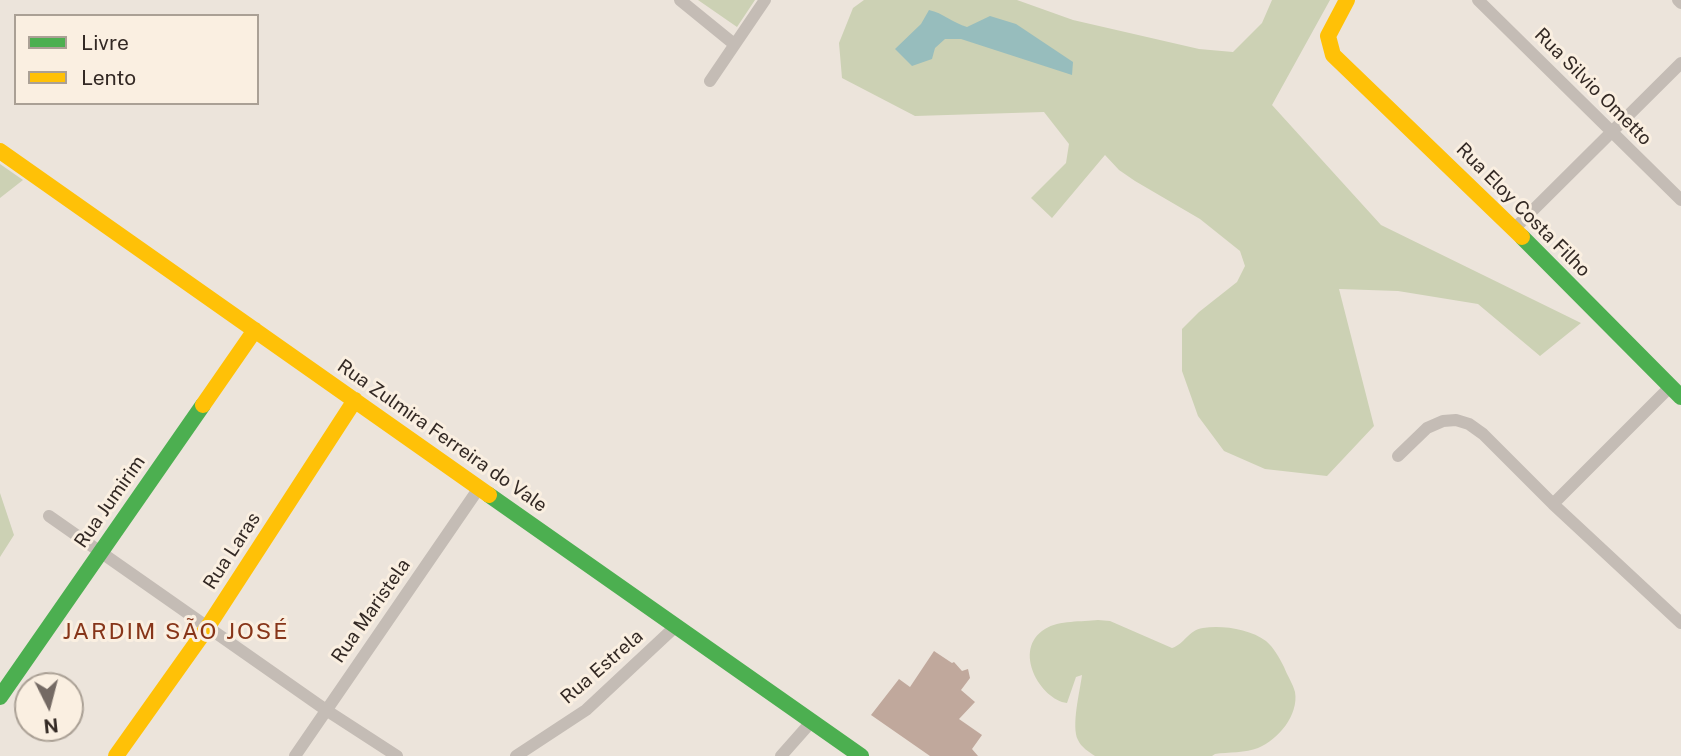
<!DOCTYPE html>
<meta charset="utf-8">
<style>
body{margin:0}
#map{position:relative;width:1681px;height:756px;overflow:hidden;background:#ece4db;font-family:"Public Sans",sans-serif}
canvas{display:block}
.legend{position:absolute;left:14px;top:14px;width:245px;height:91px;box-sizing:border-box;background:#faefe1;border:2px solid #aaa095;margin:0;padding:9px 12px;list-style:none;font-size:21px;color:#332924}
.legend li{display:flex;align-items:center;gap:14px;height:35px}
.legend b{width:35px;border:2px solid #aaa095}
.north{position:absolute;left:14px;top:672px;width:70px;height:70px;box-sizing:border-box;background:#faefe1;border:2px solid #aaa095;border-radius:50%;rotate:174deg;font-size:19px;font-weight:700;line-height:28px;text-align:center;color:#332924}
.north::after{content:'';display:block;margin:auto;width:24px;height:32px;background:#746a64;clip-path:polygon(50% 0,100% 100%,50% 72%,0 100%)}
</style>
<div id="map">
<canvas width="1681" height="756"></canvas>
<ul class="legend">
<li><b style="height:9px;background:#4caf50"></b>Livre</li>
<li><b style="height:9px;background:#ffc107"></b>Lento</li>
</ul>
<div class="north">N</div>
</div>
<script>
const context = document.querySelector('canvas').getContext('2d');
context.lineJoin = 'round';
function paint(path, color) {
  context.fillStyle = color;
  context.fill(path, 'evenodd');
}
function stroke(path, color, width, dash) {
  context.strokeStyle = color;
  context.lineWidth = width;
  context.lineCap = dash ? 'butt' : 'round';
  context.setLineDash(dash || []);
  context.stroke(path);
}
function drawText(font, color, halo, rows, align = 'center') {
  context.font = font + ' "Public Sans",sans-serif';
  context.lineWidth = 6;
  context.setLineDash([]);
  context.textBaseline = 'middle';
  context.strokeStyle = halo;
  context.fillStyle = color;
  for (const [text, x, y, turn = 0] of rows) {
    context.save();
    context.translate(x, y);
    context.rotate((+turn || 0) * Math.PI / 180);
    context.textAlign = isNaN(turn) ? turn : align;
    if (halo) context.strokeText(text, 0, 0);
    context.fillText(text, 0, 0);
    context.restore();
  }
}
paint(new Path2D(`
 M698,0H755L737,27Z
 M864,0H1017L1073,20L1199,49L1233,52L1262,23L1272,0H1330L1272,105L1381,225L1581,323L1540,356L1478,304L1398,291L1339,289L1374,426L1327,476L1265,469L1224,451L1198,416L1182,371V329L1199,312L1237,282L1245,266L1240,251L1200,219L1135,181L1119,170L1105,155L1052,218L1031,198L1066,163L1069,144L1044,112L915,116L842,78L839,43L853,8Z
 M0,164L23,180L0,198Z
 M0,493L14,535L0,557Z
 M1098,620L1110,621L1172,648C1185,644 1188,630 1203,628C1222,625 1250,629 1266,641C1274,648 1279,657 1284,667C1287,675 1293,684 1295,692C1299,715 1278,740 1258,748C1246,753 1228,752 1215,754L1212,756H1095C1089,752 1081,747 1078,740C1071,726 1080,691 1082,675L1076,677L1067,703C1041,700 1011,650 1045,629C1059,620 1082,622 1098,620Z`), '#ccd1b4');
paint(new Path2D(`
 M929,10C943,13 953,23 967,27L990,16L1016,24L1073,62L1072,75L961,39H945L935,48L932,59L912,66L895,49L921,24Z`), '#97bdbd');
paint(new Path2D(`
 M934,651L952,663L954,662L962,671L968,669L970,678L961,690L975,702L959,719L982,735L972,749L978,756H930L871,715L899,679L910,687Z`), '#c0a89c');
stroke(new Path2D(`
 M680,0L734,44
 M1478,0L1681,200
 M1678,0L1681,3
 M710,81L765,0
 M1514,229L1681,63
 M1398,456L1427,428L1443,421L1456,420L1469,424L1483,434L1553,504L1681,623
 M1553,504L1670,387
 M49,516L326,710L397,756
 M295,756L479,488
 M516,756L586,710L676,626
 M781,756L812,721`), '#c4bcb5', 12);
stroke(new Path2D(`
 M1522,237L1681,397
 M489,495L861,756
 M0,697L203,405`), '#4caf50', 16);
stroke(new Path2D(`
 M1347,0L1328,36L1333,55L1522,237
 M0,151L489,495
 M203,405L255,330
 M116,756L207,628L355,400`), '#ffc107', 16);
drawText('19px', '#332924', '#faefe1', [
 ["Rua Silvio Ometto",1593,87,45],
 ["Rua Eloy Costa Filho",1523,210,45],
 ["Rua Zulmira Ferreira do Vale",442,436,35],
 ["Rua Jumirim",110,502,-55],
 ["Rua Laras",232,551,-57],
 ["Rua Maristela",371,611,-55],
 ["Rua Estrela",602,667,-41]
]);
context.letterSpacing = '2px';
drawText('23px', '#873519', '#faefe1', [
 ["JARDIM SÃO JOSÉ",176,632]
]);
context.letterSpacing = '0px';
</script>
